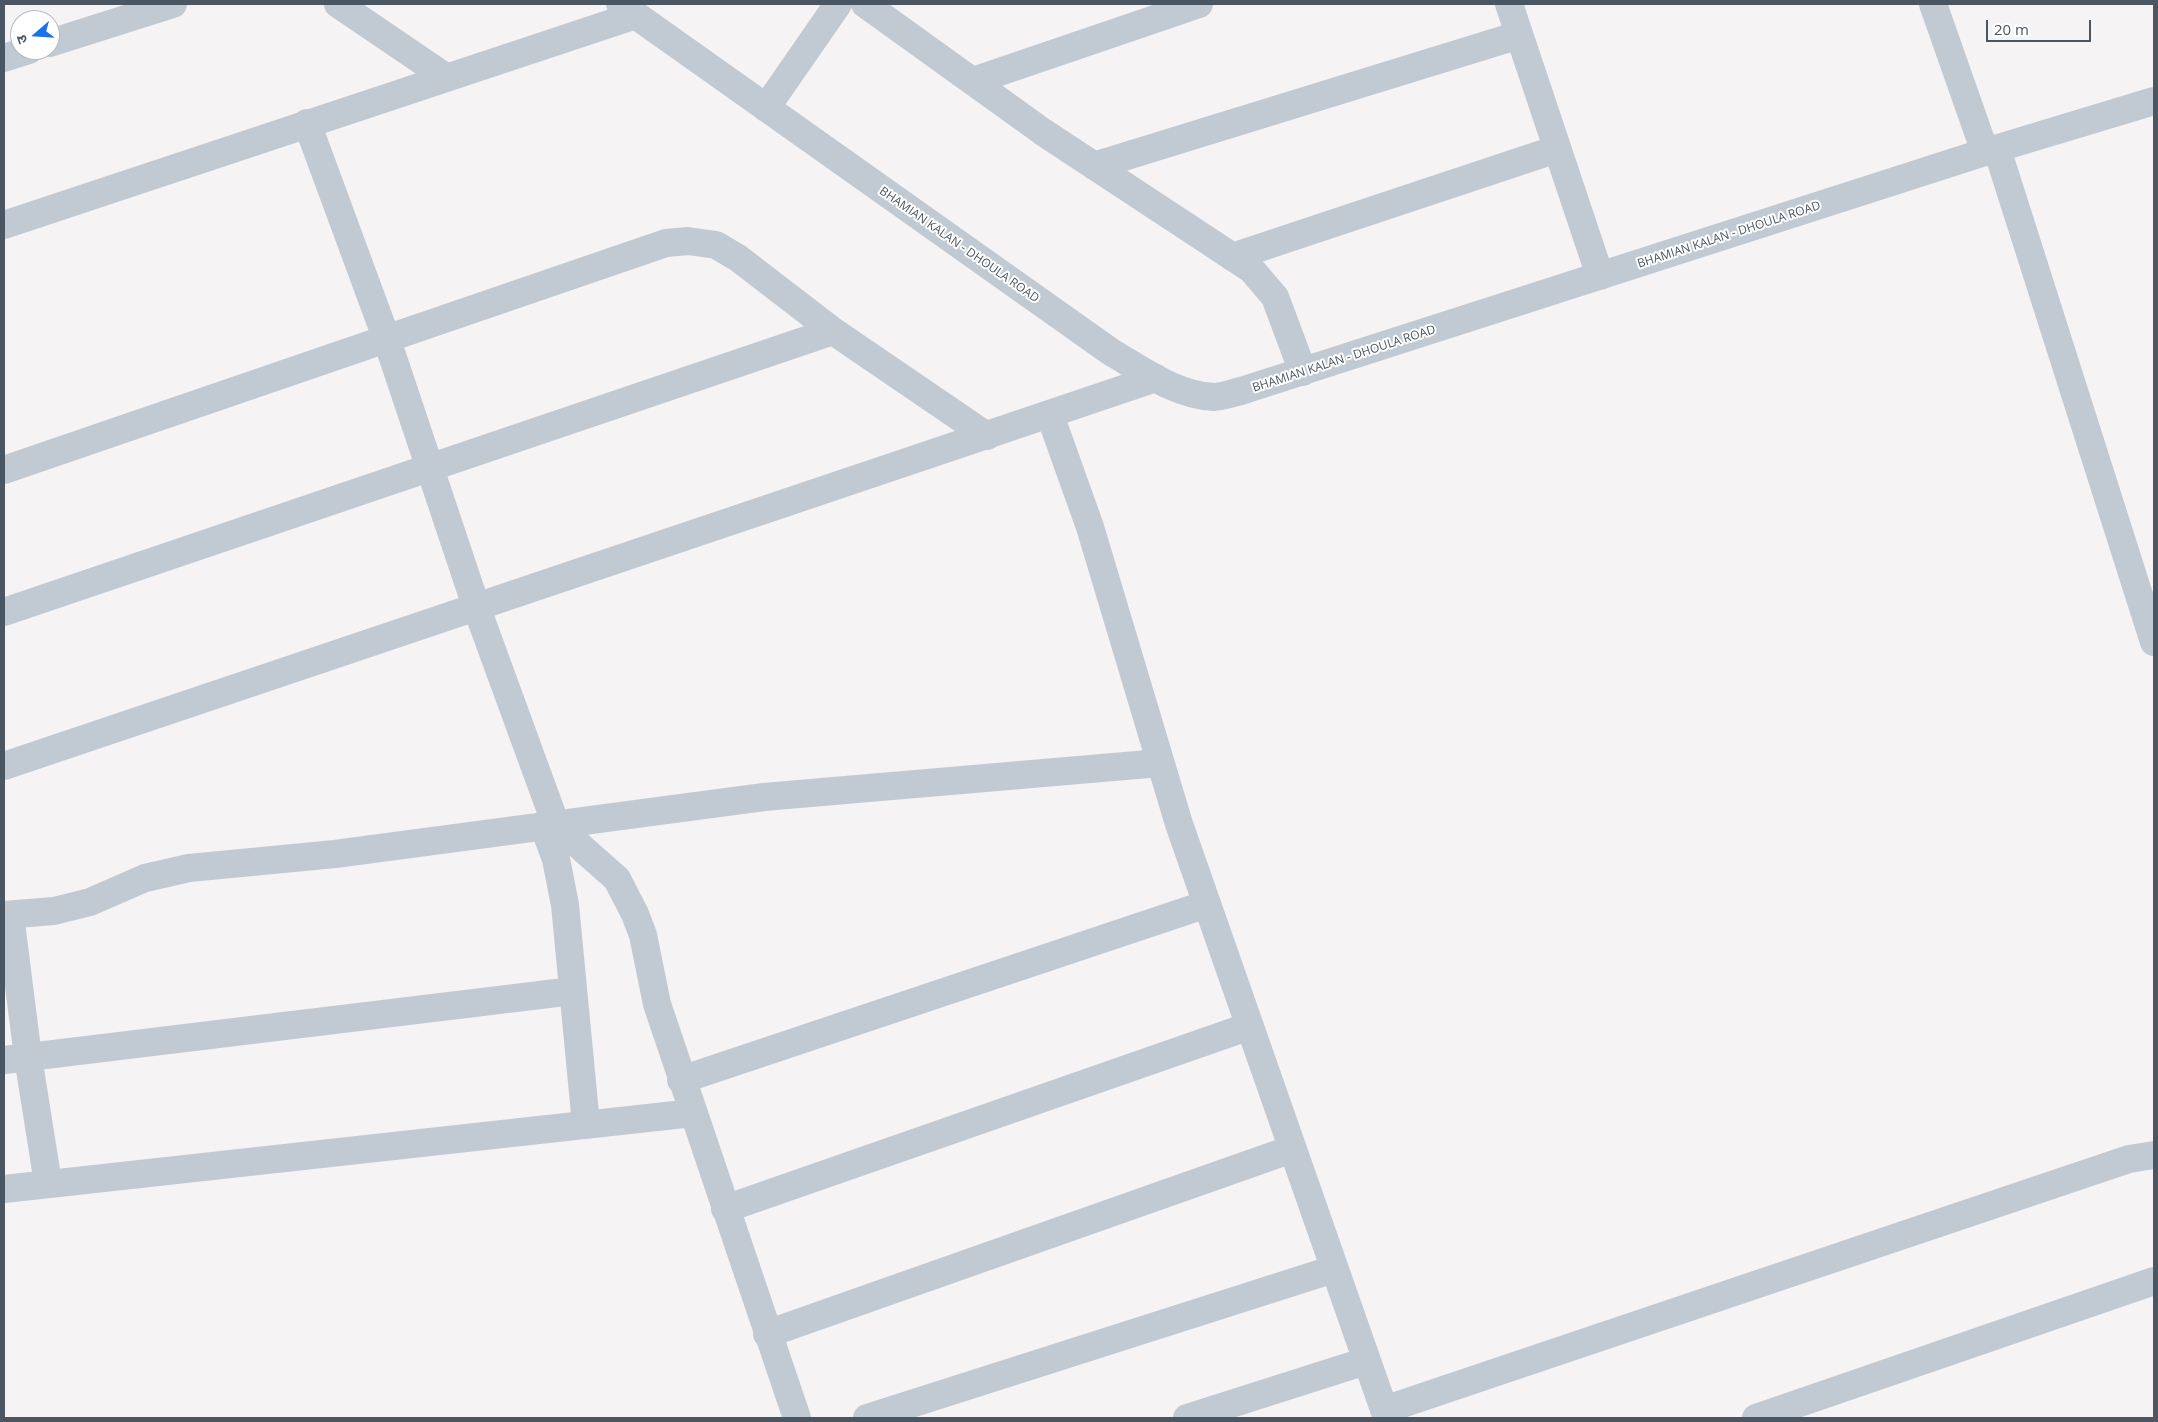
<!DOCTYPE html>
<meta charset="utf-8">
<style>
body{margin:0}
#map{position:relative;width:2158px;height:1422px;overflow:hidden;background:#f5f3f3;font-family:"Open Sans","Noto Sans Devanagari",sans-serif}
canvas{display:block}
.frame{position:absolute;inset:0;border:5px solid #4a5661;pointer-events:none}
.north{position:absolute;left:10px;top:10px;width:50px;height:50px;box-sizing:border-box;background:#fff;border:1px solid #b7bbc0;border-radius:50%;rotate:251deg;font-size:14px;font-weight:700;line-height:20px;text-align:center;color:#4a5661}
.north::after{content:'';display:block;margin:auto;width:18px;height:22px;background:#1a73e8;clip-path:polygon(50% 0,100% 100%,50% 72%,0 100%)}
.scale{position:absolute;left:1986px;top:20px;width:105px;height:22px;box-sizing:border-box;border:2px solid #4a5661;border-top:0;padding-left:6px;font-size:15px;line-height:18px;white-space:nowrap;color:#4a5661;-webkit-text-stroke:4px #fff;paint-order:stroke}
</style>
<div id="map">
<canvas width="2158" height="1422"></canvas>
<div class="frame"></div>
<div class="north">उ</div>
<div class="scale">20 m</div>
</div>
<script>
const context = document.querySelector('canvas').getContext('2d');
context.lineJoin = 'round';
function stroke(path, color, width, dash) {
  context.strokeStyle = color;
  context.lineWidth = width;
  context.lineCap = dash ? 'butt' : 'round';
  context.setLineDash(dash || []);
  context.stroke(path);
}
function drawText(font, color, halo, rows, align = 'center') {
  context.font = font + ' "Open Sans",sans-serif';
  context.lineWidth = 4;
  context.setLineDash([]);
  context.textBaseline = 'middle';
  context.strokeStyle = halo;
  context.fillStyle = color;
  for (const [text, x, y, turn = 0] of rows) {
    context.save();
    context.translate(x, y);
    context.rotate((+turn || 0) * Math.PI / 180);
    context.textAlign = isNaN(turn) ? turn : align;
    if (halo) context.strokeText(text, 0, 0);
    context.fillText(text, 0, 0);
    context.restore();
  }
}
stroke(new Path2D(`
 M338,4L447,78
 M620,4L1111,352C1142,370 1177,396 1214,397C1223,397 1232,393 1241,391L1985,152L2154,101
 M865,4L1043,132L1251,269L1275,297L1303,372
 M1509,4L1600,276
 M1933,4L1985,152
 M50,43L173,4
 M4,58L29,50
 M973,81L1199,4
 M766,108L838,4
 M307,123L387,340L476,606L556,825L617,879L635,914L643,935L657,1004L797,1418
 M1997,149L2154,642
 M1094,166L1519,35
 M4,225L636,15
 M1232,257L1557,149
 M1050,415L1090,527L1179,824L1387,1418
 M4,470L666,243L688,241L716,245L738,258L833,331L987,436
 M4,612L833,331
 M4,766L1156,378
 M544,827L556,859L565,905L586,1124
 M4,915L54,911L90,902L145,878L189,868L335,854L764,797L1160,763
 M10,915L28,1057L48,1183
 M4,1060L573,991
 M681,1080L1207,904
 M4,1189L693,1113
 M725,1209L1250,1026
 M767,1334L1292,1149
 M1384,1410L2129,1159L2154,1155
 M867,1418L1334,1269
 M1187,1418L1366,1361
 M1756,1418L2154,1281`), '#c1cad2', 28);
drawText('12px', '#4a5661', '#fff', [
 ["BHAMIAN KALAN - DHOULA ROAD",1729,235,-18],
 ["BHAMIAN KALAN - DHOULA ROAD",959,245,35],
 ["BHAMIAN KALAN - DHOULA ROAD",1344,359,-18]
]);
</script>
